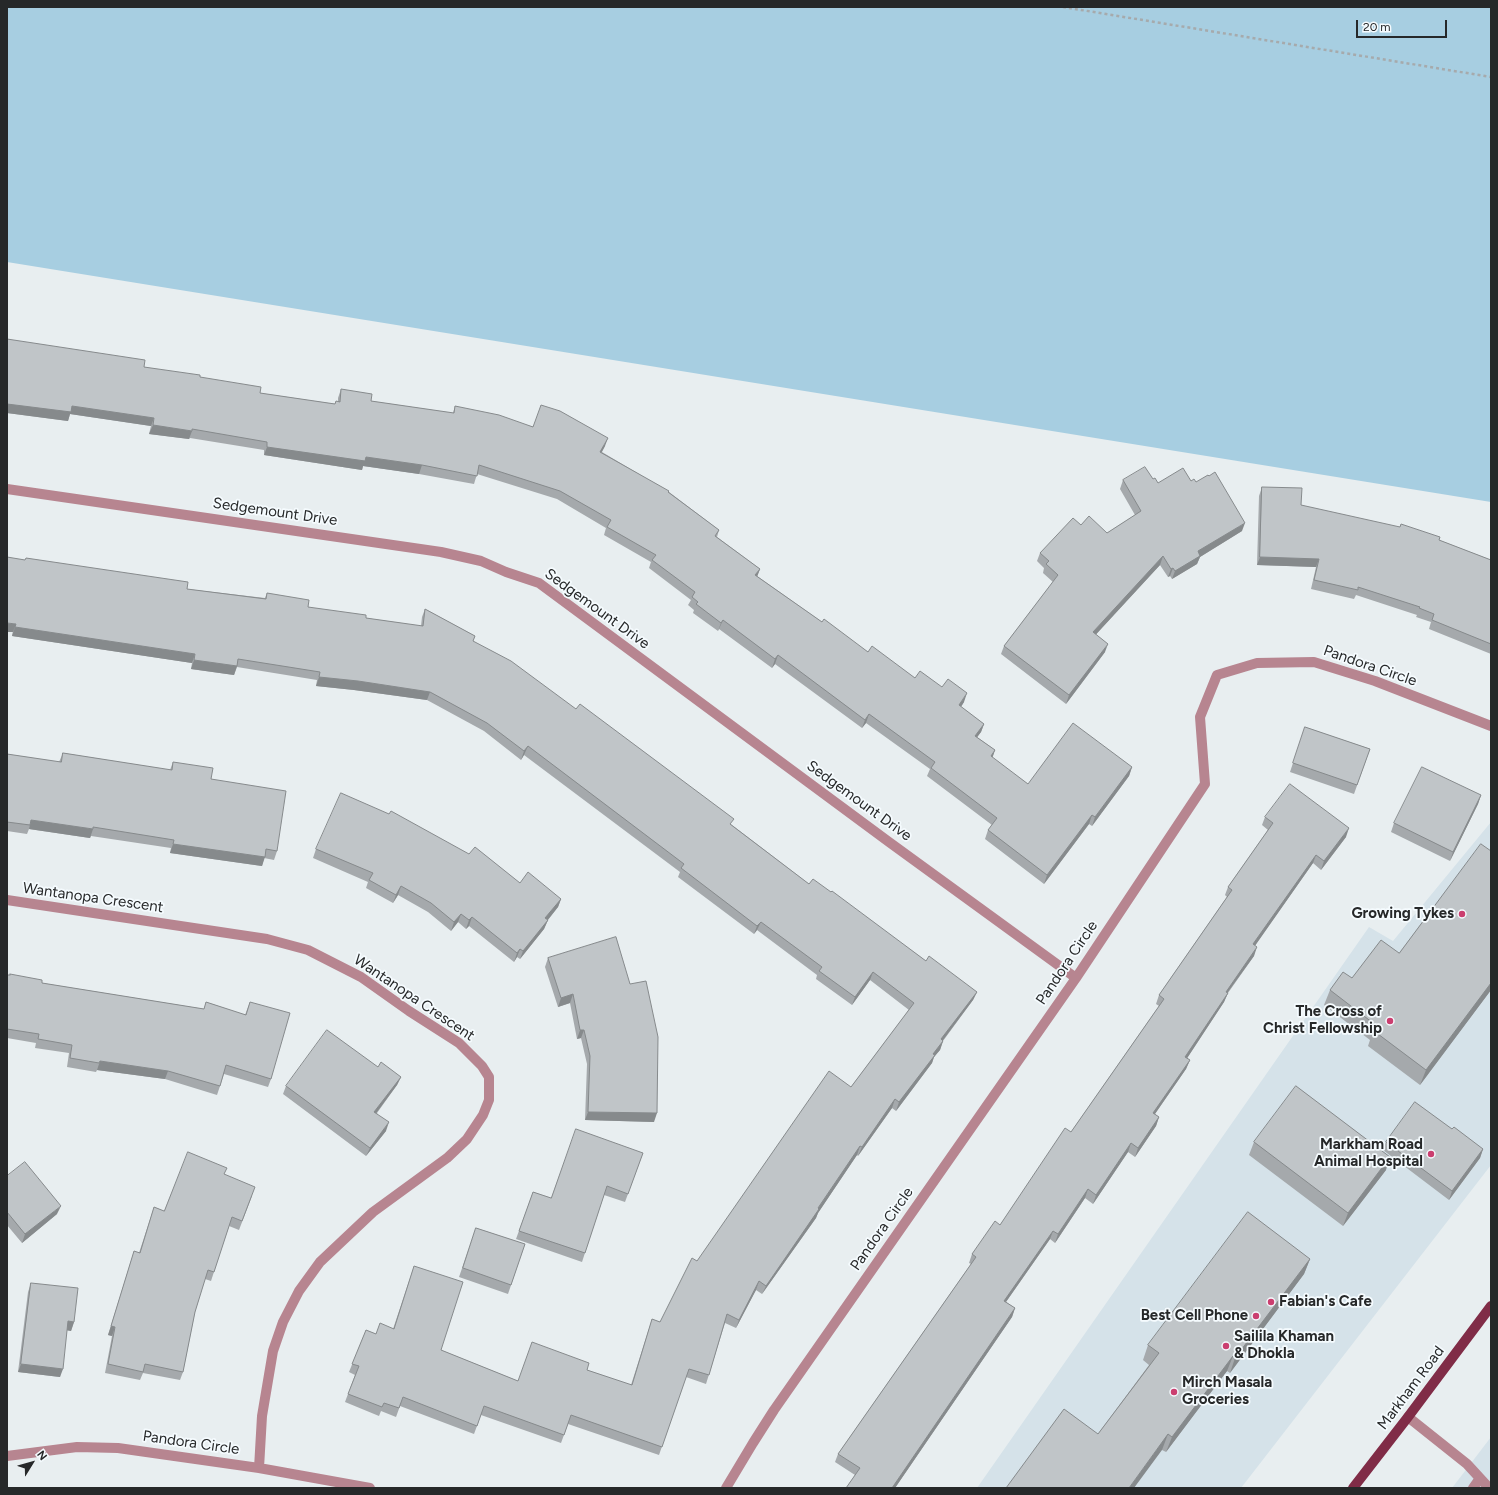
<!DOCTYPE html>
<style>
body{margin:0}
#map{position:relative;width:1498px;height:1495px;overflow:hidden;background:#e8eef0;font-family:Figtree,sans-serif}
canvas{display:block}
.frame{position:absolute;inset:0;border:8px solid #262829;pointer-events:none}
.north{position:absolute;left:12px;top:1443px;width:40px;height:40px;-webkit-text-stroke:3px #f5fbfe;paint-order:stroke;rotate:53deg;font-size:11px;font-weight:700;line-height:16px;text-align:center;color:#262829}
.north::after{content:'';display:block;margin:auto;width:14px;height:18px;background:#262829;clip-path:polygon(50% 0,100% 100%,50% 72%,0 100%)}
.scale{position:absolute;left:1356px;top:20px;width:91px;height:18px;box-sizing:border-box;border:2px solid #262829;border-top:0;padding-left:5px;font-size:12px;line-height:14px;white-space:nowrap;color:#262829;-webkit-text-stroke:3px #f5fbfe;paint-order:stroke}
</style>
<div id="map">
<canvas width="1498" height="1495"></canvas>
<div class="frame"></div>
<div class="north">N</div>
<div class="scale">20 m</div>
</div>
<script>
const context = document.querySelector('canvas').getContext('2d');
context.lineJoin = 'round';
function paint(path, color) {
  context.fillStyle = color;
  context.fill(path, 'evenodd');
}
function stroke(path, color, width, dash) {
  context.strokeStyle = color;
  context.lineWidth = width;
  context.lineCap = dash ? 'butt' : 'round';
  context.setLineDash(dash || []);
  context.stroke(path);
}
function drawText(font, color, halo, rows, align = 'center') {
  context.font = font + ' Figtree,sans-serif';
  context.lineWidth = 3.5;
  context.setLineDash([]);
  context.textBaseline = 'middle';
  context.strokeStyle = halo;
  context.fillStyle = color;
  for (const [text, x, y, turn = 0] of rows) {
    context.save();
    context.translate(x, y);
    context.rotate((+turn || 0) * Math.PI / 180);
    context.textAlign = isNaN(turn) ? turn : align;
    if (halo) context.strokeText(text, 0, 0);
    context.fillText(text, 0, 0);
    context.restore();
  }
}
paint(new Path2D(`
 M1491,822V1165L1241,1488H977L1369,927L1393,941Z
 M1491,1437V1488H1452Z`), '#d5e2e9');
paint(new Path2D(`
 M7,7H1491V502L7,262Z`), '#a7cee1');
stroke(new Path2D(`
 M1063,7L1491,77`), '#a6aaac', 2.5, [3, 3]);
stroke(new Path2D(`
 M1408,1417L1467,1464L1489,1488
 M1473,1488L1480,1478`), '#b78590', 10);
stroke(new Path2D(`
 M7,489L441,552L481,561L506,572L539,583L889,842L1076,978
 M7,900L267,939L308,950L361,977L409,1011L459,1043L482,1066L489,1077V1100L483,1115L467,1139L447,1158L373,1212L320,1262L299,1291L283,1322L273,1351L262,1416L259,1468
 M7,1456L77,1447L118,1448L259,1468L370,1488
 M726,1488L753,1443L774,1410L1076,978L1205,784L1200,717L1217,675L1257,663L1314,662L1375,681L1491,726`), '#b78590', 10);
stroke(new Path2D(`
 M1353,1488L1408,1417L1491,1306`), '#802c47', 10);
paint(new Path2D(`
 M7,339L144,367L200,377L260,393L335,404L336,401L338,402V398L341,389L371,401L453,413L455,406L605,446L602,452L669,492L719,530L717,537L760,569L757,576L822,622L868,652L915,678L964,702L961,707L984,724L981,732L977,737L995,750L992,758L1028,784L1132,767L1129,776L1092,826L1089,824L1044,884L985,839L988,830L992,825L927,776L930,769L866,723L862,728L775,664L772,668L719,629L718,631L693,613L694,610L688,605L691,600L649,568L651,562L604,535L606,528L557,499L477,474L474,484L419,474L363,466L362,470L264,455V450L190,438L189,439L149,434L151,426L70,414L68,421L7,413Z
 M1153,479L1158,483L1191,481L1196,482L1242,531L1200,557L1197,564L1172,579L1170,576L1168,577L1160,565L1096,634L1105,652L1066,704L1001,654L1004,646L1053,582L1043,573L1044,568L1037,561L1040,553L1081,525L1107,533L1135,515L1120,489L1123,480Z
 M1262,487L1301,505L1439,540L1491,560V654L1429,629L1431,622L1416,617L1417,615L1356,595L1354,599L1311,589L1316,567L1257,565L1259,496Z
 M26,558L187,589L265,598L267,593L308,607L366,618L421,626L422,617L425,609L475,636L473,641L732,825L809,884L831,892L926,961L977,992L973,1000L943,1041L940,1050L934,1057L932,1063L896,1111L892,1108L858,1156L857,1155L818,1213L816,1218L762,1294L756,1290L736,1328L725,1323L706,1384L686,1377L659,1455L568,1424L561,1443L481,1415L474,1434L400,1406L396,1417L381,1411L379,1416L345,1402L355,1375L349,1372L366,1330L376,1334L393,1329L414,1266L441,1350L518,1381L587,1370L631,1385L652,1319L660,1322L697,1261L851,1087L909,1010L870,980L852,1005L816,979L817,975L757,930L754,934L678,877L680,872L524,755L521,760L484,731L427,700L354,690L316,686L317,680L237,667L234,675L191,669L192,663L12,636Z
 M1305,727L1370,749L1354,794L1290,772Z
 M63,753L170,770L173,762L211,779L277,851L274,860L264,858L262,866L170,853L171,848L91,836L90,838L29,829L27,834L7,831V754L59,762Z
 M1481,795L1478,804L1450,861L1391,832L1394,823Z
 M1265,817L1346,837L1321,870L1313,863L1255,945L1254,956L1228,993L1224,1002L1187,1058L1190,1060L1186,1069L1155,1114L1159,1117L1156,1126L1135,1157L1128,1152L1093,1204L1085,1198L1055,1243L1050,1239L1006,1302L1015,1308L1012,1317L895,1488H846L855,1475L835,1462L838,1454L971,1264L969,1263L972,1254L1000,1225L1071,1132L1159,1006L1156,1004L1159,995L1227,897L1225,895L1228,887L1268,830L1262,825Z
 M316,849L520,883L561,899L558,907L548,920L544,929L520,959L517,957L514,962L469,926L466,929L458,922L451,931L428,912L398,895L393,903L366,888L368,882L313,858Z
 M1491,851V990L1420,1085L1368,1046L1370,1040L1324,1005L1330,990L1399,953Z
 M616,937L654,1122L585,1120L587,1064L581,1038L577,1039L570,1003L558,1007L545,967L548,958Z
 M7,975L42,983L204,1009L206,1002L245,1015L250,1002L271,1079L268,1087L224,1074L217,1095L165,1079L97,1070L96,1072L67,1067L69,1053L35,1048L36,1043L7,1038Z
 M378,1067L401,1077L397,1085L377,1113L386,1131L366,1156L283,1094L286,1086Z
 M1254,1142L1386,1170L1343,1226L1249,1155Z
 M1386,1142L1483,1149L1480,1158L1449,1200L1383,1150Z
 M643,1153L625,1202L604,1195L582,1262L516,1239L533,1192L551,1198Z
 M224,1174L252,1196L239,1230L229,1226L211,1281L205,1279L195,1312L183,1372L180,1380L143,1373L140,1380L105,1373L112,1336L108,1335L134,1251L139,1253L154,1207L164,1211Z
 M7,1176L57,1214L22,1243L7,1225Z
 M476,1228L525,1244L508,1294L459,1277Z
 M1310,1259L1304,1274L1230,1373L1227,1371L1166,1452L1162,1450L1098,1434L1149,1365L1143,1360L1148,1345Z
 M31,1283L74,1322L71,1331L67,1330L60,1377L18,1372L28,1292Z`), '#a5a9ac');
paint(new Path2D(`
 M7,404L72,406L154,418L151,426L70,414L68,421L7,413Z
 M153,425L192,431L189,439L149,434Z
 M608,438L605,446L597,460L600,452Z
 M267,447L366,457L422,465L419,474L363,466L362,470L264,455Z
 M1245,523L1242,531L1200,557L1197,564L1172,579L1175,571L1198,551Z
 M1163,556L1160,565L1090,641L1093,632Z
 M1260,557L1319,559L1316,567L1257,565Z
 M1173,568L1170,576L1168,577L1171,569Z
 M760,569L757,577L755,575Z
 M723,620L719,629L718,631L721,623Z
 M7,623L16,624L13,632H7Z
 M15,627L195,654L192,663L12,636Z
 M1108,644L1105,652L1066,704L1069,695Z
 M778,655L775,664L772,668L775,659Z
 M194,660L237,666L234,675L191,669Z
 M319,677L358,681L430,692L427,700L354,690L316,686Z
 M967,693L964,702L956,714L959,705Z
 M869,714L866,723L862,728L865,720Z
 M984,724L981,732L972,744L975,736Z
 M528,746L524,755L521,760L524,751Z
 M995,750L992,759L991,756Z
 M1132,767L1129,776L1092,826L1095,817Z
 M1481,795L1478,804L1450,861L1453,852Z
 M1092,815L1089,824L1044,884L1047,875Z
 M31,820L93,829L90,838L29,829Z
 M1349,828L1346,837L1321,870L1324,861Z
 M173,844L265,857L262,866L170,853Z
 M1316,855L1313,863L1250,953L1253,944Z
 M401,886L398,895L393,903L396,895Z
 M561,899L558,907L542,927L545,918Z
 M461,914L458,922L451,931L454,922Z
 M472,917L469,926L466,929L469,920Z
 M548,920L544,929L520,959L523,951Z
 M761,922L757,930L754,934L757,926Z
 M1257,947L1254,956L1222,1000L1226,992Z
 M520,949L517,957L514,962L517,953Z
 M873,972L870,980L852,1005L855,997Z
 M1491,983V990L1420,1085L1426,1070Z
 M977,992L973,1000L937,1048L941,1039Z
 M1228,993L1224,1002L1182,1066L1185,1057Z
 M573,994L570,1003L558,1007L561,998Z
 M580,1030H584L581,1038L577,1039Z
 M943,1041L940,1050L934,1057L932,1063L896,1111L899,1102L933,1054Z
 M1190,1060L1186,1069L1150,1121L1153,1113Z
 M100,1061L168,1071L165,1079L97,1070Z
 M401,1077L397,1085L371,1120L374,1112Z
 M895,1099L892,1108L858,1156L862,1147Z
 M588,1112L657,1113L654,1122L585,1120Z
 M1159,1117L1156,1126L1135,1157L1138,1148Z
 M389,1122L386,1131L366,1156L370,1148Z
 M1131,1143L1128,1152L1093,1204L1096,1195Z
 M860,1146L857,1155L818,1213L816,1218L762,1294L766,1286Z
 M1483,1149L1480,1158L1449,1200L1452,1191Z
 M1390,1157L1386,1170L1343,1226L1348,1213Z
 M1088,1189L1085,1198L1055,1243L1058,1234Z
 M61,1206L57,1214L22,1243L25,1234Z
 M1053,1231L1050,1239L1001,1309L1004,1301Z
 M1310,1259L1304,1274L1230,1373L1235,1358Z
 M759,1281L756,1290L736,1328L739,1320Z
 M1015,1308L1012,1317L895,1488H892Z
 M68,1321L74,1322L71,1331L65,1330Z
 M111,1326L115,1327L112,1336L108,1335Z
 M1233,1356L1227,1371L1166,1452L1172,1437Z
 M21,1364L63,1369L60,1377L18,1372Z
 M1168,1434L1162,1450L1134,1488H1129Z`), '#868a8c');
const building = new Path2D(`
 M7,339L145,360L144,367L200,375V377L261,387L260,393L335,404L336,401L340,402L341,389L372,394L371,401L454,413L455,406L499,415L533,427L541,405L560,411L608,438L600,452L669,491L668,492L719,530L715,536L760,569L755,575L822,622L824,619L868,652L872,646L915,678L920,671L942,687L948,679L967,693L959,705L984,724L975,736L995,750L991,756L1028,784L1073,723L1132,767L1095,817L1092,815L1047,875L988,830L997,818L931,768L935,762L869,714L865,720L778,655L775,659L723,620L721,623L696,604L698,602L692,597L695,592L652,560L656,555L607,527L611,520L560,491L479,465L477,476L422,465L366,457L365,461L267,447V442L192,429V431L153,425L154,418L72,406L71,412L7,404Z
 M1145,467L1153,479L1155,478L1158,483L1183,468L1191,481L1194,479L1196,482L1208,475L1209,476L1215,472L1245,523L1198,551L1200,556L1175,571L1173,568L1171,569L1163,556L1093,632L1108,644L1069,695L1004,646L1058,575L1046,564L1049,561L1040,553L1073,518L1081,525L1089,516L1107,533L1141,511L1123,480Z
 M1262,487L1302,488L1301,505L1400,527L1401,524L1440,537L1439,540L1491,560V644L1432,620L1434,614L1419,608L1420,607L1358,587V590L1314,580L1319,559L1260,557Z
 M7,557L25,560L26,558L188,582L187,589L266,599L267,593L309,600L308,607L366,615V618L423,626L425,609L475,636L473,641L511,661L576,709L580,704L734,819L730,824L809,884L813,879L831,892L832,891L926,961L929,956L977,992L941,1039L943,1041L933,1054L935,1055L899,1102L895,1099L862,1147L860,1146L818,1208L819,1209L766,1286L759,1281L739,1320L727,1314L709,1375L689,1369L662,1447L571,1415L564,1435L484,1406L477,1426L403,1397L399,1408L384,1403L382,1407L348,1394L359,1366L352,1364L366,1330L376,1334L380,1323L394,1329L414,1266L463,1282L441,1350L518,1381L532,1342L589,1363L587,1370L632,1385L652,1319L660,1322L692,1258L697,1261L829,1071L851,1087L914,1003L873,972L855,997L819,971L822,967L761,922L757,926L681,868L684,864L528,746L524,751L487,723L430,692L358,681L319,677L320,672L238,659L237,666L194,660L195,654L15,627L16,624L7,623Z
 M1305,727L1370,749L1357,785L1293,763Z
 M63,753L172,770L173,762L213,768L211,779L286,791L277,851L266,849L265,857L173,844L174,840L93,827V829L31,820L30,825L7,822V754L61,762Z
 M1422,767L1481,795L1453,852L1394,823Z
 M1290,784L1349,828L1324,861L1316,855L1253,944L1257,947L1226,992L1228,993L1185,1057L1190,1060L1153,1113L1159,1117L1138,1148L1131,1143L1096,1195L1088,1189L1058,1234L1053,1231L1004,1301L1015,1308L892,1488H846L860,1468L838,1454L976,1257L972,1254L995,1221L1000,1225L1065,1128L1071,1132L1164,999L1159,995L1232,890L1228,887L1273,823L1265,817Z
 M341,793L389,814L391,811L469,854L475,847L520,883L528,872L561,899L545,918L548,920L523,951L520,949L517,953L472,917L469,920L461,914L454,922L431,903L401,886L396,895L369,880L373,873L316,849Z
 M1481,844L1491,851V983L1426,1070L1374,1031L1377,1026L1330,990L1343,972L1352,978L1381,940L1399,953Z
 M616,937L630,984L646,981L658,1037L657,1113L588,1112L590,1056L584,1030H580L573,994L561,998L548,958Z
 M10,974L42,980V983L204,1009L206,1002L246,1015L250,1002L290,1013L271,1079L226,1065L220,1086L168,1071L100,1061L99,1063L70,1058L72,1045L38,1039L39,1034L7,1029V975H10Z
 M327,1030L378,1067L381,1062L401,1077L374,1112L389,1122L370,1148L286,1086Z
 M1296,1086L1390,1157L1348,1213L1254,1142Z
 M1415,1102L1452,1129L1454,1127L1483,1149L1452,1191L1386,1142Z
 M576,1129L643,1153L628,1194L607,1186L585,1253L519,1231L533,1192L551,1198Z
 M188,1152L227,1168L224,1174L255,1187L242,1221L232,1217L214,1272L208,1270L195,1312L183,1372L145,1364L143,1372L108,1364L115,1327L111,1326L134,1251L140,1253L154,1207L164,1211Z
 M25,1162L61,1206L25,1234L7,1212V1176Z
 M1248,1212L1310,1259L1235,1358L1233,1356L1172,1437L1168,1434L1129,1488H1006L1064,1409L1098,1434L1159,1353L1148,1345Z
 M476,1228L525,1244L511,1285L463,1268Z
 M31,1283L78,1288L74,1322L68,1321L63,1369L21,1364Z`);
paint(building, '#c0c5c8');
stroke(building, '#868a8c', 1);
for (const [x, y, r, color] of [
 [1462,914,4,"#cb3e6f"],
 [1390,1021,4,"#cb3e6f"],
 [1431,1154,4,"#cb3e6f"],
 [1271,1302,4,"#cb3e6f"],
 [1256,1316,4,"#cb3e6f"],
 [1226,1346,4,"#cb3e6f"],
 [1174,1392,4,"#cb3e6f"]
]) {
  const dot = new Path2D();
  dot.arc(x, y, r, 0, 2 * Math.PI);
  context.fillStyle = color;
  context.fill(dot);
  stroke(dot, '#f5fbfe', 1.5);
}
drawText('15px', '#262829', '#f5fbfe', [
 ["Sedgemount Drive",275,512,8],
 ["Sedgemount Drive",597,609,36],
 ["Pandora Circle",1370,666,19],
 ["Sedgemount Drive",859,801,36],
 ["Wantanopa Crescent",93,898,8],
 ["Pandora Circle",1067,963,-56],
 ["Wantanopa Crescent",414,998,34],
 ["Pandora Circle",882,1229,-55],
 ["Markham Road",1411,1388,-53],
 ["Pandora Circle",191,1443,8]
]);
drawText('bold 15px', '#262829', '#f5fbfe', [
 ["Growing Tykes",1454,914],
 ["The Cross of",1382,1012],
 ["Christ Fellowship",1382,1029],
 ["Markham Road",1423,1145],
 ["Animal Hospital",1423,1162],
 ["Fabian's Cafe",1279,1302,"left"],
 ["Best Cell Phone",1248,1316],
 ["Sailila Khaman",1234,1337,"left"],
 ["& Dhokla",1234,1354,"left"],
 ["Mirch Masala",1182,1383,"left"],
 ["Groceries",1182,1400,"left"]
], 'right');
</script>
